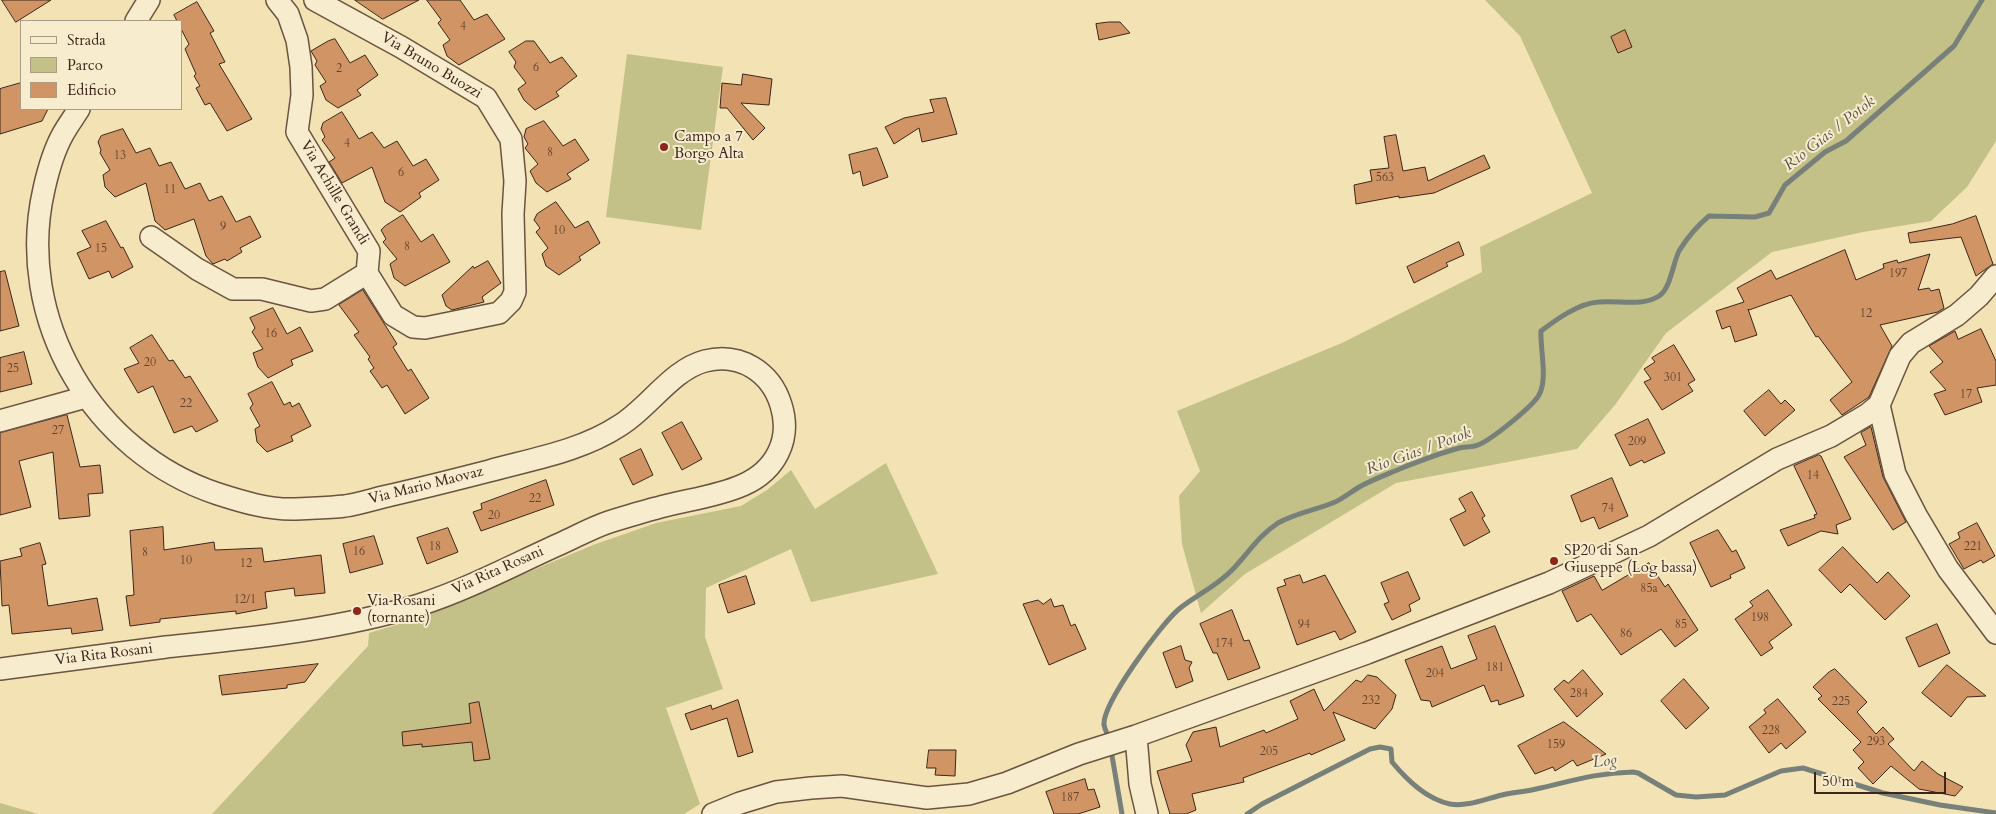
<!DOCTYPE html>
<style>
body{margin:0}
#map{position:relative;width:1996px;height:814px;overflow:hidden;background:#f3e2b4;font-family:Cardo,serif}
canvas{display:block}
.legend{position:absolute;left:20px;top:20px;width:162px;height:90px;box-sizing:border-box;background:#f7ecce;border:1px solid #ac9c86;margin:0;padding:6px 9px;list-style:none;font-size:15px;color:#3c251b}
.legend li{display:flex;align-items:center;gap:10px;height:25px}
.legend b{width:25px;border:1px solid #ac9c86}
.scale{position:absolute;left:1814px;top:772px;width:132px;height:22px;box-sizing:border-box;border:2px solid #3c251b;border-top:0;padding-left:6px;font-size:15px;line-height:18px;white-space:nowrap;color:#3c251b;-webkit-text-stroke:4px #f7ecce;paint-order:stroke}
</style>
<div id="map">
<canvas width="1996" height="814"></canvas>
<ul class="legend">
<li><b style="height:6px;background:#f7ecce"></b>Strada</li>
<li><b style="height:14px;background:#c3c187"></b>Parco</li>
<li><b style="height:14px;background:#d19565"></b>Edificio</li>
</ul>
<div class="scale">50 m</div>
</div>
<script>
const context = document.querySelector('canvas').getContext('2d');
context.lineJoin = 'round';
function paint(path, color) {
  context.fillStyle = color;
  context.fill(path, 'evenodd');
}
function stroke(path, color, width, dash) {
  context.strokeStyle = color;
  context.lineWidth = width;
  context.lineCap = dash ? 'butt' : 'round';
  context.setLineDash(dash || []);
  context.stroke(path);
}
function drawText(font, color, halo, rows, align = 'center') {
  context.font = font + ' Cardo,serif';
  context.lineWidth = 4;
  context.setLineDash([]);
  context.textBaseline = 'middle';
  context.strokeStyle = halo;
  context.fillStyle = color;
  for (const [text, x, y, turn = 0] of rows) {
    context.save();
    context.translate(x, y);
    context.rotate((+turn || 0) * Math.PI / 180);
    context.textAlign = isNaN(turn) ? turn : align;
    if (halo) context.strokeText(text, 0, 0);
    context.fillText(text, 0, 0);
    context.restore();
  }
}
paint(new Path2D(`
 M1485,0H1996V141L1967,187L1931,221L1863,232L1772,252L1666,333L1615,405L1577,449L1396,483L1245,574L1201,613L1182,544L1179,496L1200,471L1177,411L1342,343L1482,272L1480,247L1592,193L1520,36Z
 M627,54L723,67L701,230L606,217Z
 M886,463L938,574L811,602L791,549L706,588L705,637L723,689L666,708L700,804L684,814H212L368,646L369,633L416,619L593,545L656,523L741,506L767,490L791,470L815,509Z
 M0,803L38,814H0Z`), '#c3c187');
stroke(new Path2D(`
 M1109,739C1108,735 1105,730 1104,725C1102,704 1161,624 1179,609C1196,595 1214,588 1231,571C1247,555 1258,536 1278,523C1296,513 1316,510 1335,502C1344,498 1352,491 1361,486C1374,479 1388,474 1402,468C1420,461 1437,454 1456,449C1463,446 1471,448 1478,445C1491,440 1532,407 1539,395C1548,379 1540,350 1541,331C1557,319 1579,303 1599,302C1619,300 1642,307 1659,296C1670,290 1673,263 1679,251C1687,238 1697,226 1709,216L1755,217L1769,213L1785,185L1825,152L1846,141L1954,46L1982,0
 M1111,750L1122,814
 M1247,814L1262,804L1370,749L1380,747L1391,749L1392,762C1407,780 1426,799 1450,804C1467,807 1485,799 1502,795C1513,792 1525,792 1536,789C1572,781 1595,773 1633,772L1638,773L1676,795L1696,797L1725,795L1781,771L1803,768L1883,793L1940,805L1996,813`), '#778079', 5);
const building = new Path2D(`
 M2,0H51L16,22Z
 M355,0H419L383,19Z
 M427,0H460L474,20L487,14L505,39L459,65L447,56L443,45L450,40L438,23L441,20Z
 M197,2L214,31L210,33L225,62L219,64L252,119L227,131L210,103L205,105L196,88L200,86L194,76L196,74L185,49L189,44L181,29V21H177L174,15Z
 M1109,22H1120L1130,33L1099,40L1096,24Z
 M1625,30L1632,47L1618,53L1611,37Z
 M335,39L350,63L365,55L378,75L357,90L361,95L338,108L326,100L320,86L326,82L315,65L317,61L311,51L328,41Z
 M526,41H534L550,63L562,57L577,76L556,92L559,96L535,110L524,100L518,89L526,83L514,67L516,62L509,52Z
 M743,74L772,79L769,105L741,103L765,128L753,140L727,108H720L722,83L741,85Z
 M21,83V109H48L42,121L0,134V89Z
 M946,98L957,134L922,142L919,128L894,144L885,127L904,118L934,112L930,100Z
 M342,112L359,139L372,132L384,148L397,141L413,166L426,159L439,180L419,193L421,197L400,212L385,202L372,167L342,183L329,162L335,158L322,140L325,137L321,129L323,123Z
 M544,121L563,146L575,139L589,160L567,174L571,179L547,192L536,183L530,171L538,164L525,148L528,144L524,137L526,129Z
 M123,129L136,153L150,148L159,166L171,162L185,189L200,183L209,201L222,196L236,222L250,216L261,237L240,248L242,252L227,261L225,259L213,264L206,256L194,219L165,230L155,221L146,183L115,197L105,187L103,175L110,170L100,153L101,150L98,142L101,136Z
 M1396,135L1403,171L1425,167L1428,181L1484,155L1490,168L1434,193L1399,198V196L1356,204L1354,185L1372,181L1370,170L1389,168L1384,137Z
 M877,148L888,177L863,186L860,171L853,174L849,155Z
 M556,202L575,228L588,221L600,243L579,257L581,260L559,275L546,266L542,254L548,248L536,232L540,228L534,220L537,214Z
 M403,215L421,242L433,234L450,262L405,286L394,278L390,264L397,259L383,242L386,239L381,230L385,226Z
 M1976,216L1993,264L1976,276L1961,237L1910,243L1908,233L1952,224Z
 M106,221L121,248L123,247L133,267L112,278L109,271L89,279L77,253L91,247L82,231Z
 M1459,242L1464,255L1446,263L1448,266L1414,283L1407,267Z
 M1845,250L1856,280L1884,268L1883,264L1897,260L1898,263L1930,254L1918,290L1929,288L1931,291L1939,289L1944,308L1938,312L1880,325L1892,346L1869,397L1842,415L1830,400L1852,382L1818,336L1816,337L1791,295L1749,310L1748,309L1757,335L1735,342L1730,326L1722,329L1716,311L1744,302L1737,288L1771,270L1776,279Z
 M488,261L501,283L482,297L484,302L452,310L446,306L442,295L473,266L474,268Z
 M5,271L19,326L0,331V272Z
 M363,290L397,344L393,347L408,371L411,369L429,398L405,414L387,385L382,388L370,371L374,368L368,359L370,357L354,335L359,332L339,305Z
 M273,308L287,334L300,327L313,351L291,360L293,365L268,378L258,367L253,353L263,349L252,332L255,328L250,318Z
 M1981,329L1996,361V385L1977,388L1982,402L1945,415L1934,394L1946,390L1930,372L1943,362L1929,346L1955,331L1958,339Z
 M152,335L169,361L173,360L185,378L190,376L218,421L196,432L192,426L174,433L153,386L138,393L124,369L139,363L130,348Z
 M1674,345L1695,380L1688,384L1693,391L1662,410L1644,382L1651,379L1644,369L1655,362L1652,358Z
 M24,352L32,384L0,392V358Z
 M272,382L284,405L290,402L292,407L299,403L311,426L291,436L293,441L267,452L257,442L255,429L260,426L250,408L253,404L248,394Z
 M1769,390L1781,404L1785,400L1795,410L1765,436L1744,411Z
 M67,415L80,467L100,465L103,493L88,494L90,516L59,519L53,452L19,461L31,507L0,515V433Z
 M1648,419L1665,453L1644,463L1642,460L1630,466L1615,435Z
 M682,422L702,459L682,470L662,433Z
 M1871,427L1883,477L1906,522L1893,530L1844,457L1866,445L1861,433Z
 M641,449L653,475L633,485L620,459Z
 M1819,455L1821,456L1851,519L1836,525L1838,534L1821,531L1788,546L1780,530L1815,518L1814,515L1817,514L1794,466Z
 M1612,478L1628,516L1599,529L1594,517L1581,522L1571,496Z
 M546,480L554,505L481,531L473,512L482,509L481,504Z
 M1472,492L1485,516L1482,518L1490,532L1464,546L1450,519L1466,511L1459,499Z
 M1977,523L1995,556L1983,563L1981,560L1964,569L1949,544L1960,538L1958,533Z
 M163,527L164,550L214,542L215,550L262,548L264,562L321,555L325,593L295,596L294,588L265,592L267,608L236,614V611L160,619V622L130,626L126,596L134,595L130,531Z
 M448,528L458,552L427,564L417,538Z
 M1718,530L1732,552L1736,550L1745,568L1730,575L1731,578L1711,587L1690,543Z
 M374,536L383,564L350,573L343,544Z
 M40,543L46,564L42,565L48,606L97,598L103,630L72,634L71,628L12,634L9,605L2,606L0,561L22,556L20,549Z
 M1843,547L1877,583L1888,572L1910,596L1885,620L1850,584L1841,593L1819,570Z
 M1649,563L1665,587L1668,584L1698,630L1675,647L1661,629L1621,655L1591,614L1577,622L1562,591L1594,576L1602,590Z
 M1408,572L1420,599L1409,605L1411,611L1392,620L1384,604L1389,602L1381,583Z
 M1300,575L1303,583L1325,575L1356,632L1340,640L1335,631L1297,645L1277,588L1286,585L1284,580Z
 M746,576L755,604L728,613L719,585Z
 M1768,590L1792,625L1769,642L1773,648L1761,656L1735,619L1753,606L1750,602Z
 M1051,599L1054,607L1063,605L1071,626L1075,624L1086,649L1049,665L1023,604L1038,600L1043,604Z
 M1232,610L1244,641L1249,640L1260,668L1228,680L1217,653H1213L1200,624Z
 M1937,624L1950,653L1919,667L1906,638Z
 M1495,626L1524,696L1499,705L1498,700L1491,702L1484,685L1432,707L1430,701L1421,700L1405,660L1442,646L1451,669L1477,659L1468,636Z
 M1181,646L1185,660L1192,662L1189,668L1193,681L1176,688L1163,653Z
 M318,664L305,682L287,685V688L222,695L219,676Z
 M1947,665L1986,696L1967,697L1951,717L1922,693Z
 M1835,669L1867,702L1857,712L1876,734L1883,727L1894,739L1888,744L1914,771L1922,761L1938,774L1963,787L1955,796L1919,789L1891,766L1873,784L1858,768L1864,762L1853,750L1861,742L1818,699L1822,696L1813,687L1829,672Z
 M1583,670L1603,694L1577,717L1554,689L1564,680L1568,683Z
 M1368,675L1377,677L1396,695L1392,709L1375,729L1333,712L1345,740L1311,755L1310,753L1243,778L1244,782L1192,794L1196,810L1186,814H1170L1157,771L1192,761L1186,745L1193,732L1216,727L1220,747L1264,730L1266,733L1298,719L1290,701L1314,689L1324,711L1356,680L1361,682Z
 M1684,679L1709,708L1686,729L1661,701Z
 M1778,699L1806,732L1786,749L1781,743L1769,753L1749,727L1766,713L1764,710Z
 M738,700L753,752L738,757L727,718L691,730L685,714L711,705L712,709Z
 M479,702L490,759L474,761L472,742L422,747V744L403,746L402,732L471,723L469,704Z
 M1564,722L1606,754L1577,766L1573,760L1555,771L1553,767L1535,774L1518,746Z
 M929,750H956L955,776L935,775L936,768H927Z
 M1085,779L1088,790L1094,789L1100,807L1078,814H1054L1046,792Z`);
paint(building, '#d19565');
stroke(building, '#3c251b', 1);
const minor = new Path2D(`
 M277,0L288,14L297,40L301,67L302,95L297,132L369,251L367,273L393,315L413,327L425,328L499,313L511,301L515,292L513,214L515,181L511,139L486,98L401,47L315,0
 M136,21L149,0
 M151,237L197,269L233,289H262L311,301L325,299L367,273
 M1879,405L1895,474L1916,515L1948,569L1996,633
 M0,421L86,397
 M0,669C55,662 111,654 166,647C251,638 337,630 419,605C469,589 517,563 564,542C579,535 594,527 609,522C625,517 641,512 657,508C685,500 716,497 743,485C775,471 792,440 781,405C771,372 740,352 705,361C671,370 649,408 619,426C581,451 532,459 489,471C454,480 418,489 383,497C371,500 358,504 345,506C329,508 312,508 295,509C269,510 243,502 218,494C93,453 14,319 44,189C48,171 54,150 63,134C68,125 74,117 79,109
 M1136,736L1140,784L1147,814
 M713,814L740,803L776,792L811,788L842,786L927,798L969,794L1007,783L1079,754L1136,736L1367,653L1549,583L1649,536L1777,459L1831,436L1868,414L1879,405L1900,356L1911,343L1957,315L1979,296L1996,276`);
stroke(minor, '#6a5441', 24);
stroke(minor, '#f7ecce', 21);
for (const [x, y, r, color] of [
 [664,147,5,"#8f2418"],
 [1554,561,5,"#8f2418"],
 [357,611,5,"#8f2418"]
]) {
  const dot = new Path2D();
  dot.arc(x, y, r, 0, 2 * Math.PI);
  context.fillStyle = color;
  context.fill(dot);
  stroke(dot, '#f7ecce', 2);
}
drawText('12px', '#61412e', null, [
 ["4",463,27],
 ["6",536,68],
 ["2",339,69],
 ["4",347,144],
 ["8",550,153],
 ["13",120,156],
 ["6",401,173],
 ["563",1385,178],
 ["11",170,190],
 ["9",223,227],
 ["10",559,231],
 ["8",407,247],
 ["15",101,249],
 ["197",1898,274],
 ["12",1866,314],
 ["16",271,334],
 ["20",150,363],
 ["25",13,369],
 ["301",1673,378],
 ["17",1966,395],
 ["22",186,404],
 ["27",58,431],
 ["209",1637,442],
 ["14",1813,476],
 ["22",535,499],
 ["74",1608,509],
 ["20",494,516],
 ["18",435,547],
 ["221",1973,547],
 ["16",359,552],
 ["8",145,553],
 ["10",186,561],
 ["12",246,564],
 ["85a",1649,589],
 ["12/1",245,600],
 ["198",1760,618],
 ["94",1304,625],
 ["85",1681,625],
 ["86",1626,634],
 ["174",1224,644],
 ["181",1495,668],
 ["204",1435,674],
 ["284",1579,694],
 ["232",1371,701],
 ["225",1841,702],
 ["228",1771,731],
 ["293",1876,742],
 ["159",1556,745],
 ["205",1269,752],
 ["187",1070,798]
]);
drawText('15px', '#3c251b', '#f7ecce', [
 ["Via Bruno Buozzi",431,66,31],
 ["Via Achille Grandi",334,193,59],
 ["Via Mario Maovaz",426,486,-14],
 ["Via Rita Rosani",498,571,-24],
 ["Via Rita Rosani",104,655,-7]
]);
drawText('15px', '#3c251b', '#f7ecce', [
 ["Campo a 7",674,138],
 ["Borgo Alta",674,155],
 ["SP20 di San",1564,552],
 ["Giuseppe (Log bassa)",1564,569],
 ["Via Rosani",367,602],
 ["(tornante)",367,619]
], 'left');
drawText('italic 16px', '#5a524a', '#f7ecce', [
 ["Rio Gias / Potok",1830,134,-38],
 ["Rio Gias / Potok",1419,452,-20],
 ["Log",1605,762,-6]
]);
</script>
